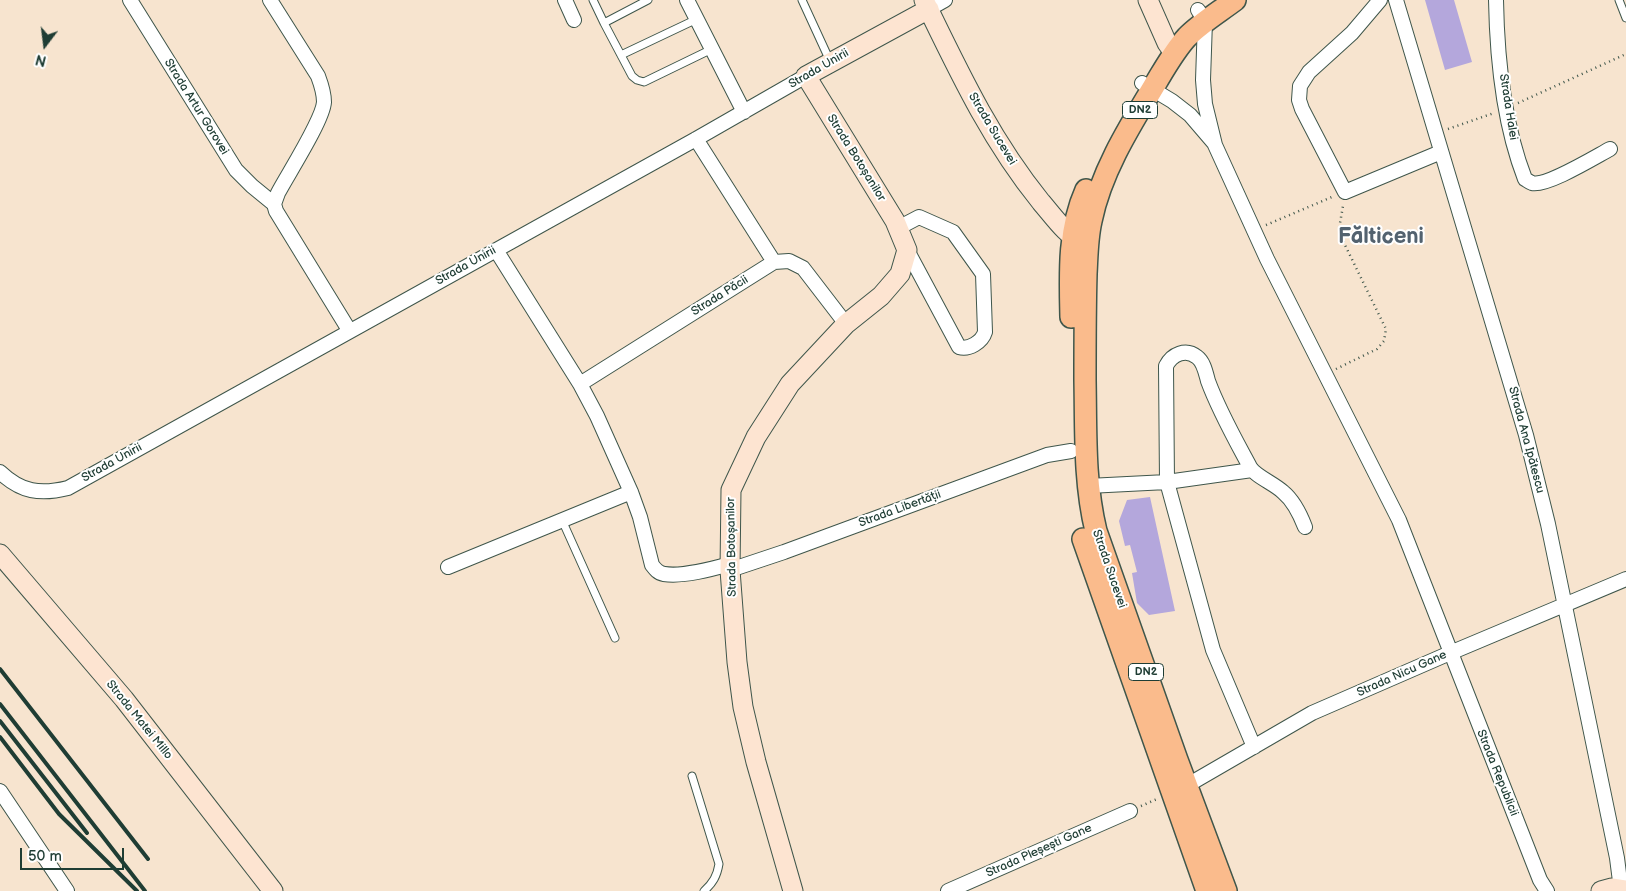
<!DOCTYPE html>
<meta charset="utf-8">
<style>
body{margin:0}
#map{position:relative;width:1626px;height:891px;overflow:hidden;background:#f7e4cf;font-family:"Balsamiq Sans",sans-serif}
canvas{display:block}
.north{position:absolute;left:20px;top:20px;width:50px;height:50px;-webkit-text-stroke:4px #fff;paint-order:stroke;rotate:195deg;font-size:14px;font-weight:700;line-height:20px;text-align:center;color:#1f3d34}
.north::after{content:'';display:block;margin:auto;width:18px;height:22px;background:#1f3d34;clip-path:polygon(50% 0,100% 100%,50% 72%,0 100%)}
.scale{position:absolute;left:20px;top:848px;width:104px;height:22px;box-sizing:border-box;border:2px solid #1f3d34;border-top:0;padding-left:6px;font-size:15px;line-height:18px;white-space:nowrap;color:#1f3d34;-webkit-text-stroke:4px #fff;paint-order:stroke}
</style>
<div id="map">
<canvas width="1626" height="891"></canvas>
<div class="north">N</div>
<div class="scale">50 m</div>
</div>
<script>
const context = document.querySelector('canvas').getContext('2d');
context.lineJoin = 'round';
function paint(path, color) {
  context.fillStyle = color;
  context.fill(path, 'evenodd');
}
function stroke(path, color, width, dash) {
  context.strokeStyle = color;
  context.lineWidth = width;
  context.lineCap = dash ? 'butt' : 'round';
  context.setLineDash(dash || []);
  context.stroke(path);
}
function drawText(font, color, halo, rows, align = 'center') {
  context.font = font + ' "Balsamiq Sans",sans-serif';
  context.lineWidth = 4;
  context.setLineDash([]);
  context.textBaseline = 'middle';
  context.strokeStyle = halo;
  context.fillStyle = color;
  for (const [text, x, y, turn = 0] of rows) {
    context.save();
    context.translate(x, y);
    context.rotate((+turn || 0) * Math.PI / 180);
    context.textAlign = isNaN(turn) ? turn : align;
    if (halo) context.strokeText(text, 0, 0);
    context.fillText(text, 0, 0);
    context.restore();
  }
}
paint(new Path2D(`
 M1425,0H1454L1472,62L1445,70Z
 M1150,497L1175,611L1149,615L1137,603L1132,573L1137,572L1130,545L1125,546L1119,521L1127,500Z`), '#b4a7dc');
const lane = new Path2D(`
 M593,0L604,23
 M648,0L604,23L632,76L637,80L644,82L712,49
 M802,0L830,61
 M1619,0L1626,18
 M621,55L697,19
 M562,520L615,638
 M692,776L719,864C717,876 713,883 704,891`);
const street = new Path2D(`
 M130,0L236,170L252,186L274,204
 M270,0L318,76C321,84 324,93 324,102C323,120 288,174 278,193L274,204L276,211L349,330
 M565,0L574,20
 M687,0L744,112
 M1380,0L1352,33L1309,72L1300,86L1299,100L1302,109L1345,192L1441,152
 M1396,0L1526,435L1548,524L1617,858L1621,889
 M1496,0C1497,58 1504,125 1525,179C1527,180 1529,182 1532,183C1546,187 1595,157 1610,149
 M929,9L945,0
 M1198,10L1205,21L1203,80L1205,104L1215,145L1267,259L1399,520L1540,880L1547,891
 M1142,83L1172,101L1190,115L1214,143
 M696,139L774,262
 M898,228L919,217L953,232L983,274L985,332C982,342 969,350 959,347L907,250
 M496,250L580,384L597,416L631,492L640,517L652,565C655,569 658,573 664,574C683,577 712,569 730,564
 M580,384L774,262L789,261L803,268L846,324
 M0,472C21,492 40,495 68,488L696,139L806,76
 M1088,486L1167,482L1252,470
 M448,567L631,492
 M730,570L784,552L1047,455L1071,451
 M1254,747L1213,650L1167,482L1166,366C1172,354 1186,348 1197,357C1204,362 1206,374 1208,381C1219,411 1235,439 1250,467C1255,476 1275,484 1283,492C1294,501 1300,514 1305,527
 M1186,786L1312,713L1450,653L1626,579
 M0,791L67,891
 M948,891L1130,811`);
const secondary = new Path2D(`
 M924,0C959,72 990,139 1041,202C1054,217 1066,235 1084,244
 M1148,0L1167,43L1174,53
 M0,554L124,699L273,891
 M793,891L756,762L743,707L737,662L730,570L731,490L756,437L790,384L846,324L881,296L900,274L907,250L895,221L806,76L929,9
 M1601,891L1612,888L1626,890`);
const primary = new Path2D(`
 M1071,317C1070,274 1068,230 1086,190
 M1083,539L1207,891
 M1226,891L1177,760L1096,531C1084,482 1086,431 1085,380C1085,345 1085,309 1086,274C1087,256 1087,238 1091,221C1101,171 1131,124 1157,81C1166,66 1175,50 1187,37C1201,23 1219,12 1235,0`);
stroke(lane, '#3f564b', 9);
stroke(street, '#3f564b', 16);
stroke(secondary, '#3f564b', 21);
stroke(primary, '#3f564b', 24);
stroke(new Path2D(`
 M1518,103L1626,54
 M1448,129L1494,113
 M1266,225L1332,197
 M1336,369L1377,349L1384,341L1386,329L1344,243L1340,223L1343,206
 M1141,806L1157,799`), '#3f564b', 2.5, [1, 4]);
stroke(lane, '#fff', 7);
stroke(street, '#fff', 14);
stroke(secondary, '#fde4d1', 19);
stroke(primary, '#fabb8c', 21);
stroke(new Path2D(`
 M0,669L148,859
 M0,704L145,891
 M0,721L87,833
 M0,737L59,814L137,891`), '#1f3d34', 4);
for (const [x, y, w] of [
 [1140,110,35],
 [1146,672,35]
]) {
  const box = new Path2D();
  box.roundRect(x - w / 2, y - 8.5, w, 17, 4);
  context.fillStyle = '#fff';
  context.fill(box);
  stroke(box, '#1f3d34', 1);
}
drawText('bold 11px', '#1f3d34', null, [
 ["DN2",1140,110],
 ["DN2",1146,672]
]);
drawText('12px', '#1f3d34', '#fff', [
 ["Strada Unirii",819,69,-30],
 ["Strada Artur Gorovei",196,107,58],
 ["Strada Halei",1508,107,81],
 ["Strada Sucevei",992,129,59],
 ["Strada Botoșanilor",856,158,58],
 ["Strada Unirii",466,266,-29],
 ["Strada Păcii",720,296,-32],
 ["Strada Ana Ipătescu",1526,440,75],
 ["Strada Unirii",112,463,-29],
 ["Strada Libertății",900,509,-20],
 ["Strada Botoșanilor",732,547,-91],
 ["Strada Sucevei",1109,569,71],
 ["Strada Nicu Gane",1402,674,-24],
 ["Strada Matei Millo",139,720,51],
 ["Strada Republicii",1497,773,68],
 ["Strada Pleșești Gane",1039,851,-24]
]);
drawText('bold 22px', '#53626f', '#fff', [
 ["Fălticeni",1381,237]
]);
</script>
